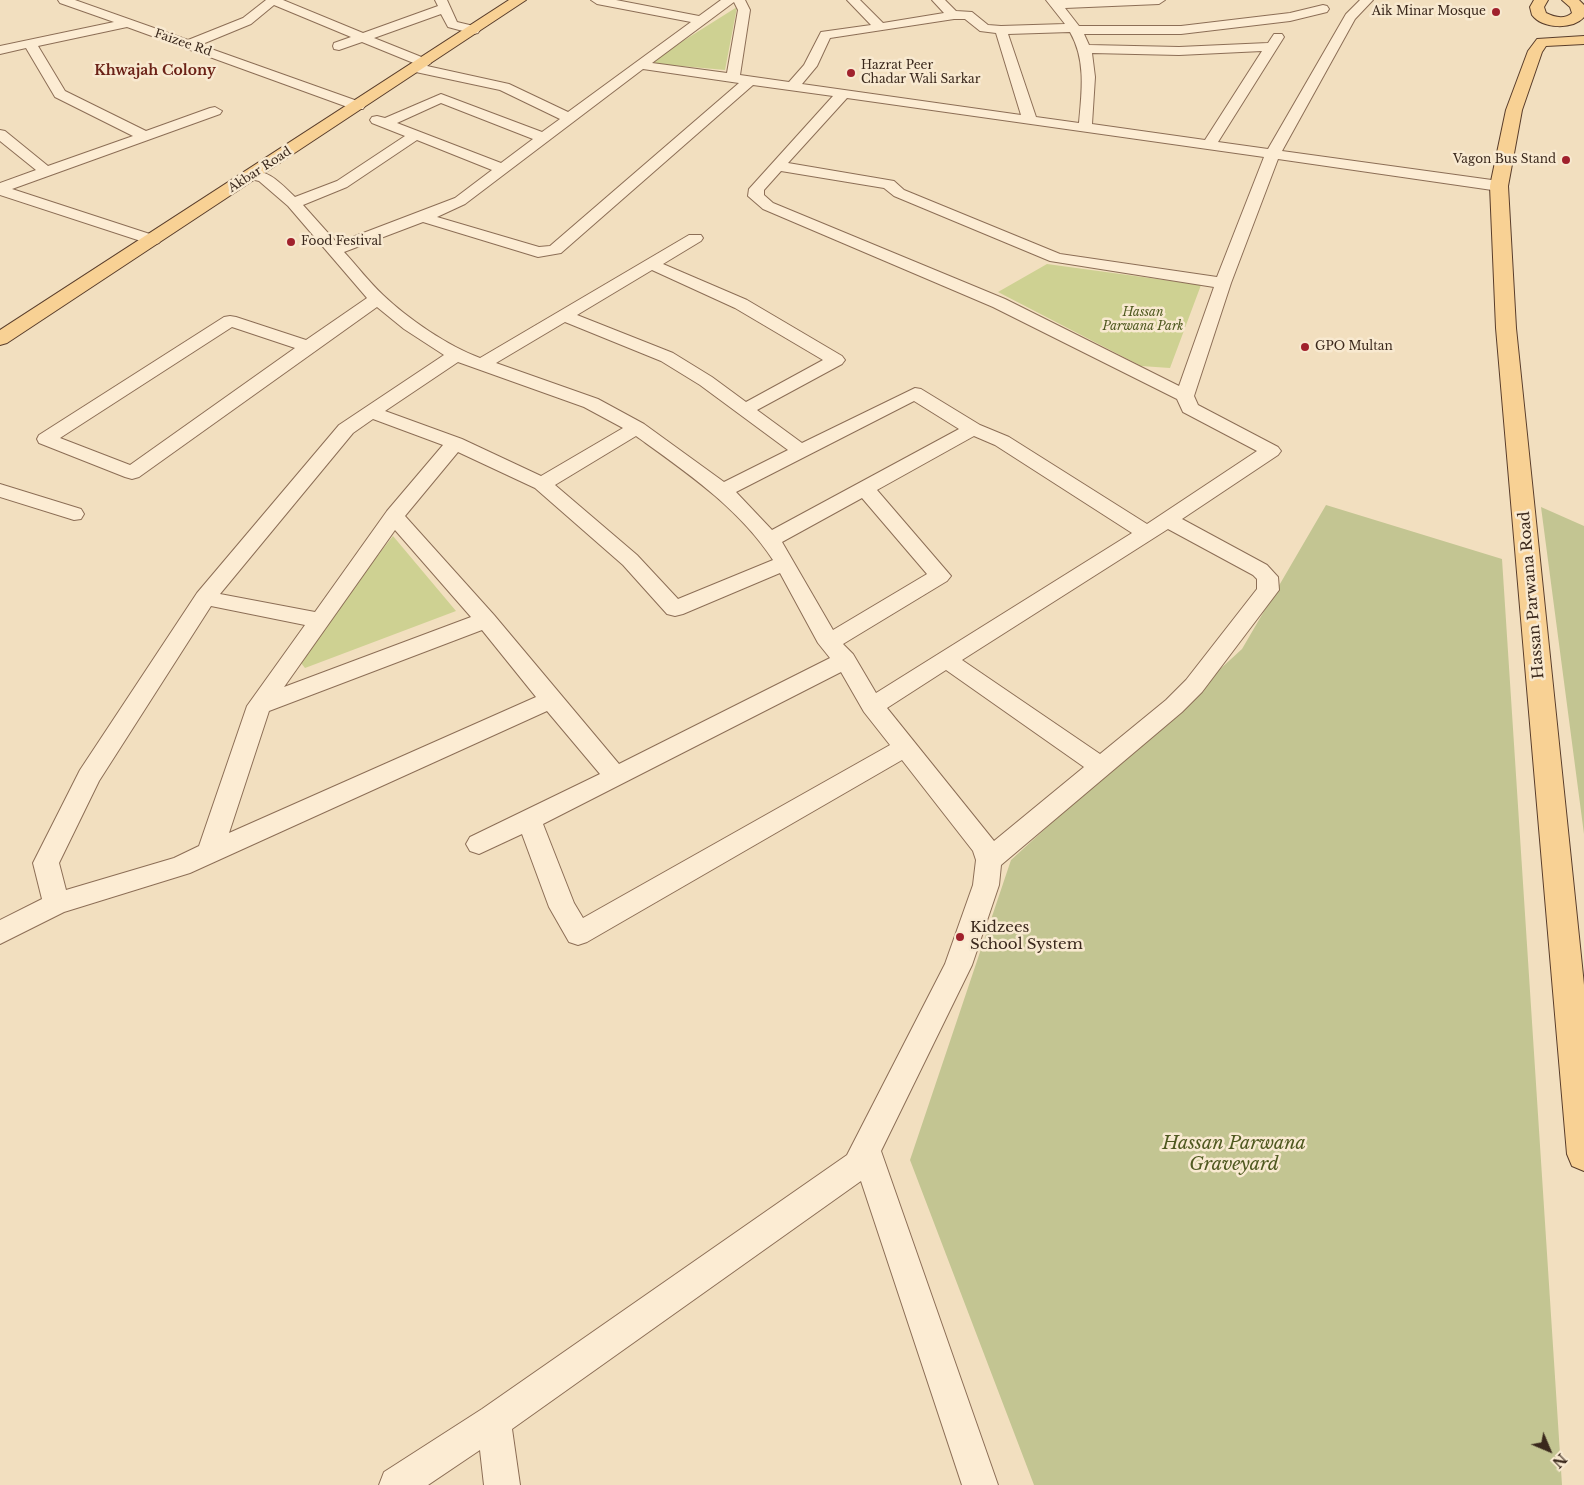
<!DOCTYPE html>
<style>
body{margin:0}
#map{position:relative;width:1584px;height:1485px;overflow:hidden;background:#f2dfbf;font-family:"Libre Baskerville",serif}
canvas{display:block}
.north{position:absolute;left:1524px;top:1425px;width:50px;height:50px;-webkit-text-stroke:4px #f8e9d0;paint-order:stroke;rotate:135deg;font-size:14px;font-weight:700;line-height:20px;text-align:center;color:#3a281c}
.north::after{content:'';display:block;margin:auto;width:18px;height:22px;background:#3a281c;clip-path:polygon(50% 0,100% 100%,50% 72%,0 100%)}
</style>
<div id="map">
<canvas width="1584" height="1485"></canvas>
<div class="north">N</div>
</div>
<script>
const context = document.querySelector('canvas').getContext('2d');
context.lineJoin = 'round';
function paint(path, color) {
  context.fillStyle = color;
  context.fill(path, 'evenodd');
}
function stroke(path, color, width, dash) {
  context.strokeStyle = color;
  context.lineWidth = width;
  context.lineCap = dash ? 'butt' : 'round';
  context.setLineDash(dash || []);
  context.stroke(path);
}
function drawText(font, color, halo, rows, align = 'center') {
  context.font = font + ' "Libre Baskerville",serif';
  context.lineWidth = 5;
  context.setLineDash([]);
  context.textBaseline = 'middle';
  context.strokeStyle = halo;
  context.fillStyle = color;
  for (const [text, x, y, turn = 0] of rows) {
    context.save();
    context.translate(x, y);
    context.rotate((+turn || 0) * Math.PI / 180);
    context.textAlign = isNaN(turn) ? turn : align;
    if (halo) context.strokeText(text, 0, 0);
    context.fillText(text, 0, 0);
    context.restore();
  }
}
paint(new Path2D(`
 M737,7L725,70L648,63Z
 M1047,264L1201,285L1170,368L1141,366L998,292Z
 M393,536L456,611L305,668L297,658Z`), '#ced192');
paint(new Path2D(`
 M1326,505L1502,559L1562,1485H1034L910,1160L1011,860L1242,649Z
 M1541,507L1584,526V834Z`), '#c3c592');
const minor = new Path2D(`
 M58,0H75L188,40L243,18L266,0H283L363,33L438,6L435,0H447L457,22L478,27L480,30L478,33L474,34L448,27L441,14L374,38L429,60L431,63L427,66L509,84L568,112L691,22L597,4L591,0H616L699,16L721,0H745L750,10L740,75L789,82L804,65L821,32L871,25L847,0H860L883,23L944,13L932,0H945L956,11L972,12L988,25L1001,26L1065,24L1046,0H1165L1159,4L1065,8L1079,26H1181L1290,13L1323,5L1327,6L1329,9L1327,12L1290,21L1181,34H1084L1089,45L1179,47L1268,43L1274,34H1282L1284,37L1218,142L1268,149L1346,14L1360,0H1373L1355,19L1282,151L1499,181L1504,183L1507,186L1504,189L1499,191L1278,159L1231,283L1194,396L1198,405L1278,447L1281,451L1278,455L1182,519L1267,565L1278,577L1279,590L1202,692L1182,712L1001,865L999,885L972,965L881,1151L998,1485H962L861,1181L512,1429L520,1485H484L480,1450L428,1485H379L384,1472L482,1409L847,1155L945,964L973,885L976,860L973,851L902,760L587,942L578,945L569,942L549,907L522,834L479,854L470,851L466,844L470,837L600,774L547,711L190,873L64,912L0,944V920L42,899L33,863L80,770L197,593L339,425L444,355L404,329L377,307L139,477L132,479L125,477L39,443L37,439L39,435L224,317L230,316L236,317L306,340L367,298L288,206L259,181L247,178L245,175L247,172C267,167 281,184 295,197L337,181L405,136L372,123L370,120L372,117L377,116L385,118L441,94L542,132L560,119L500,90L411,71L409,68L416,64L362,42L339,50L334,49L333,46L334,43L351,37L274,5L251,24L200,45L363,103L365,106L363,109H353L127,27L38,46L65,91L146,131L210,108L215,107L222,111L220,114L12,189L159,237L161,240L159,243L153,245L0,195V183L36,170L0,141V130L5,131L48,166L133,136L55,97L26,48L0,54V46L114,22L60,3ZM734,2L738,10L727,73L652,63ZM954,19H965L980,31L996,33L1021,115L802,84L817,66L830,38ZM1070,32C1086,60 1082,91 1079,123L1036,117L1008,34ZM1262,51L1205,140L1092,124L1095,77L1092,53L1179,55ZM643,69L739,83L550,246L539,247L437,217L465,204ZM753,85L833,96L749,189L748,196L763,209L993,307L1177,399L1183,412L1257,451L1147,524L1009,437L980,425L921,389L915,388L802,443L757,410L842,364L845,360L842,356L747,300L663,264L701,241L703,238L701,235H689L480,358C448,346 408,319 383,295C369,282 357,266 344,252L423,222L538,257L561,253ZM847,98L1264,157L1217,277L1060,254L904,190L894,181L788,163ZM441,103L533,139L501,163L397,123ZM417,140L492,170L455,198L337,243L303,205L347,187ZM781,171L884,188L894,196L1050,261L1214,287L1179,386L1005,299L773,203L764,195V190ZM652,270L735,308L823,360L746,402L712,377L673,353L577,315ZM565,322L661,361L700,385L788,450L724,482L644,424L598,399L496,363ZM232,327L295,348L130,465L60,438ZM458,362L584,407L623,428L541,476L462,439L385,411ZM914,401L959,429L772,530L736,492ZM373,419L443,445L387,511L315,612L220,594L353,433ZM636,436C686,472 739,508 773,560L678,599L637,555L555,485ZM974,436L995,445L1132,533L876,693L853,654L843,644L947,581L951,576L877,490ZM458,452L535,488L623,565L667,614L675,616L683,614L780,573L818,643L830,658L619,764L494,615L405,516ZM862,498L927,574L833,630L782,542ZM1168,529L1253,575L1257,579V589L1186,680L1166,700L1100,754L962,660ZM395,530L471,617L284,687ZM211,606L305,625L247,706L199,846L174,858L66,890L59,863L99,781ZM482,630L536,697L229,833L269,711ZM946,670L1084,767L994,841L887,708ZM841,672L864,712L890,745L583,918L574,903L543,824Z
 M0,484L81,509L84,514L81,519L74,520L0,497Z`);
const major = new Path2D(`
 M509,0H526L7,343L0,345V330Z
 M1534,0H1548L1544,7L1546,13C1554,17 1564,20 1572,13L1570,7L1562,0H1579L1584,5V17C1573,30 1542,29 1532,15L1530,7Z
 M1584,36V44L1546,46L1542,52L1522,110L1508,186L1516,328L1584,985V1171L1572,1166L1567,1154L1496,328L1490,186L1506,110L1528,51L1537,39Z`);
stroke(minor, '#8c6e56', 2);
stroke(major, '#593d2b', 2);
paint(minor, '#fcecd3');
paint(major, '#f8d194');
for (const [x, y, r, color] of [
 [1496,12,5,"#a0212c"],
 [851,73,5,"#a0212c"],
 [1566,160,5,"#a0212c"],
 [291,242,5,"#a0212c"],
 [1305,347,5,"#a0212c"],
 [960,937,5,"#a0212c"]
]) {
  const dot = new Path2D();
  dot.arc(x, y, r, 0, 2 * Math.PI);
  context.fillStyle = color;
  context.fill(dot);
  stroke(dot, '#f8e9d0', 2);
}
drawText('12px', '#3a281c', '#f8e9d0', [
 ["Aik Minar Mosque",1486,12,"right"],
 ["Hazrat Peer",861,66],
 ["Chadar Wali Sarkar",861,80],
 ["Vagon Bus Stand",1556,160,"right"],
 ["Food Festival",301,242],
 ["GPO Multan",1315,347]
], 'left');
drawText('12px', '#3a281c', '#f8e9d0', [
 ["Faizee Rd",183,43,19],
 ["Akbar Road",260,170,-33]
]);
drawText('italic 12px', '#4f5920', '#f8e9d0', [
 ["Hassan",1143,313],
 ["Parwana Park",1143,327]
]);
drawText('bold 14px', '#6b2217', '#f8e9d0', [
 ["Khwajah Colony",155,71]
]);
drawText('15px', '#3a281c', '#f8e9d0', [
 ["Hassan Parwana Road",1532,595,-95]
]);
drawText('15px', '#3a281c', '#f8e9d0', [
 ["Kidzees",970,928],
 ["School System",970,945]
], 'left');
drawText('italic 18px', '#4f5920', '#f8e9d0', [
 ["Hassan Parwana",1234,1144],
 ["Graveyard",1234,1165]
]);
</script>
